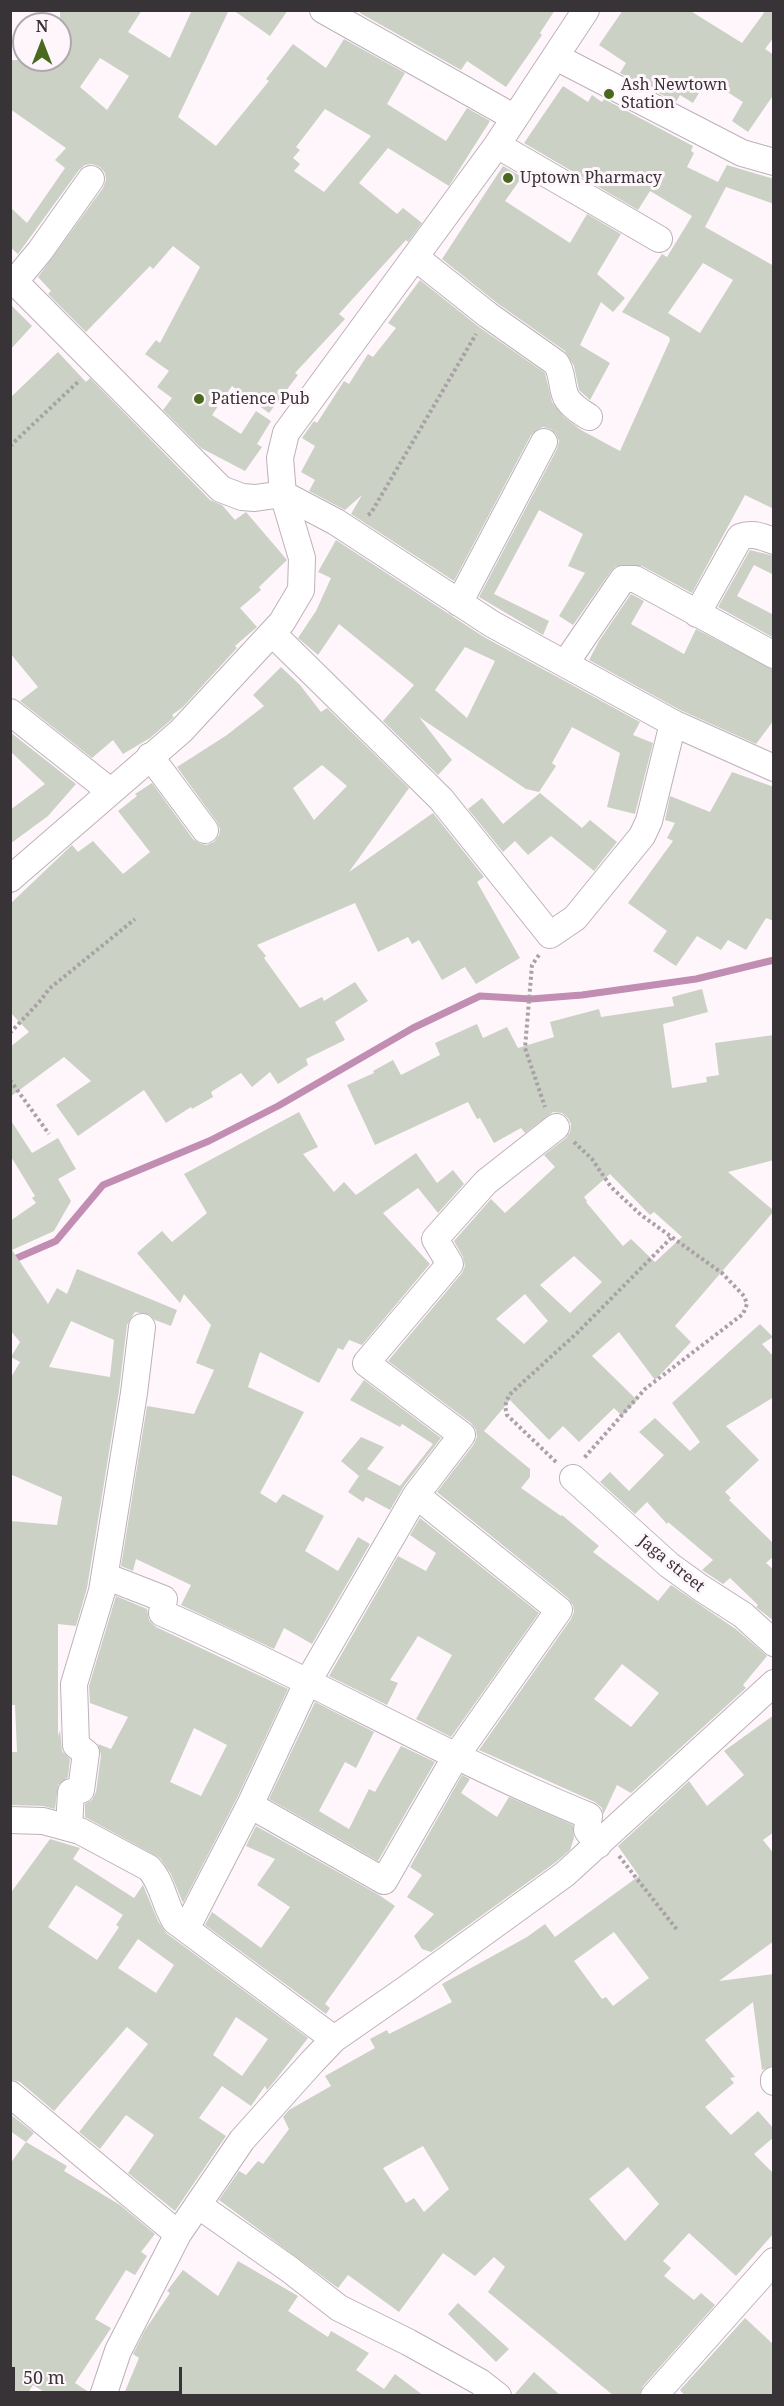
<!DOCTYPE html>
<style>
body{margin:0}
#map{position:relative;width:784px;height:2406px;overflow:hidden;background:#fef6fb;font-family:"Noto Serif",serif}
canvas{display:block}
.frame{position:absolute;inset:0;border:12px solid #383337;pointer-events:none}
.north{position:absolute;left:12px;top:12px;width:60px;height:60px;box-sizing:border-box;background:#fef6fb;border:2px solid #afa8ad;border-radius:50%;rotate:0deg;font-size:16px;font-weight:700;line-height:24px;text-align:center;color:#383337}
.north::after{content:'';display:block;margin:auto;width:21px;height:27px;background:#49691f;clip-path:polygon(50% 0,100% 100%,50% 72%,0 100%)}
.scale{position:absolute;left:12px;top:2367px;width:170px;height:27px;box-sizing:border-box;border:3px solid #383337;border-top:0;padding-left:8px;font-size:18px;line-height:21px;white-space:nowrap;color:#383337;-webkit-text-stroke:4px #fef6fb;paint-order:stroke}
</style>
<div id="map">
<canvas width="784" height="2406"></canvas>
<div class="frame"></div>
<div class="north">N</div>
<div class="scale">50 m</div>
</div>
<script>
const context = document.querySelector('canvas').getContext('2d');
context.lineJoin = 'round';
function stroke(path, color, width, dash) {
  context.strokeStyle = color;
  context.lineWidth = width;
  context.lineCap = dash ? 'butt' : 'round';
  context.setLineDash(dash || []);
  context.stroke(path);
}
function paint(path, color) {
  context.fillStyle = color;
  context.fill(path, 'evenodd');
}
function drawText(font, color, halo, rows, align = 'center') {
  context.font = font + ' "Noto Serif",serif';
  context.lineWidth = 6;
  context.setLineDash([]);
  context.textBaseline = 'middle';
  context.strokeStyle = halo;
  context.fillStyle = color;
  for (const [text, x, y, turn = 0] of rows) {
    context.save();
    context.translate(x, y);
    context.rotate((+turn || 0) * Math.PI / 180);
    context.textAlign = isNaN(turn) ? turn : align;
    if (halo) context.strokeText(text, 0, 0);
    context.fillText(text, 0, 0);
    context.restore();
  }
}
stroke(new Path2D(`
 M10,1261L56,1241L103,1185L209,1141L278,1106L413,1028L480,996L531,999L582,995L696,979L774,960`), '#c18db2', 7);
paint(new Path2D(`
 M60,10H142L128,32L170,58L192,10H229L178,117L216,146L269,81L266,79L293,44L326,68L344,39L405,73L387,104L446,141L467,108L490,121L449,186L388,148L359,183L397,214L403,208L422,223L408,242L406,240L339,314L345,319L295,373L298,375L269,413L232,386L212,415L241,434L256,411L271,421L257,444L262,447L245,471L201,448L163,410L172,398L157,387L169,371L145,354L156,340L160,343L200,267L173,246L153,269L150,266L86,332L48,294L51,291L38,277L103,188L106,180L105,173L100,167L92,164L85,165L79,170L18,254L10,247V207L27,223L65,168L55,160L66,148L10,109V60H60ZM100,58L129,76L107,110L80,87ZM325,109L371,136L324,192L294,171L300,164L293,158L300,150L296,147Z
 M233,10H288L270,36Z
 M361,10H555L540,33L542,35L506,87L467,61L461,70L360,13Z
 M623,10H689L742,43L766,10H774V37L765,49L774,55V94L748,132L732,121L743,102L707,79L693,103L680,95L676,102L620,73L626,63L599,45Z
 M563,86L588,102L592,95L602,102L604,99L693,146L691,151L694,153L687,167L718,182L727,165L774,179V204L726,187L705,227L774,266V509L745,495L692,593L642,566H616L611,571L573,625L559,616L585,573L568,566L583,534L539,510L494,594L549,621L543,635L479,597L557,449L559,441L556,434L551,429L543,427L536,430L531,435L454,581L351,514L362,495L345,510L309,491L315,480L301,472L315,446L302,438L314,421L317,423L344,381L349,384L368,354L373,357L396,328L388,323L420,280L479,327L545,373L552,402L564,417L581,430L620,451L670,340L669,337L622,312L662,254L667,257L692,216L650,191L638,210L524,143ZM703,263L733,280L700,333L668,313Z
 M503,166L522,177L505,201L570,243L587,214L621,234L597,274L625,298L613,312L601,302L580,345L610,363L590,400L579,390L574,366L565,351L497,303L442,259Z
 M10,304L32,326L10,350Z
 M58,352L86,382L90,378L210,500L222,505L235,520L246,512L287,560L259,587L261,590L240,608L257,627L235,646L237,648L183,707L172,715L174,717L171,720L150,738L123,754L113,740L92,758L20,701L38,687L10,653V398Z
 M336,540L484,637L640,722L633,735L653,743L635,814L607,807L620,753L572,727L552,763L556,766L539,792L526,789L419,717L452,760L438,775L383,721L414,685L339,624L318,655L298,638L316,611L331,578L318,572ZM465,647L495,661L467,718L435,690Z
 M750,550L774,556V575L754,565L737,596L774,615V638L718,607Z
 M631,594L644,601L631,624L684,654L696,629L774,670V720L756,744L680,710L589,660L599,641Z
 M281,667L300,685L321,712L327,708L409,788L349,872L433,813L484,877L477,882L520,958L476,984L465,967L442,980L419,940L412,944L408,937L378,952L355,903L257,945L266,956L264,958L300,1008L322,997L324,1001L355,982L368,1001L335,1022L345,1040L306,1059L308,1065L278,1084L270,1072L252,1087L241,1073L211,1092L213,1097L192,1109L191,1107L166,1123L144,1090L78,1136L56,1105L91,1081L64,1057L10,1097V1047L29,1032L10,1012V904L72,845L78,852L93,841L123,874L150,852L118,811L137,796L135,794L152,783L193,839L199,843L206,845L214,842L219,835L220,829L217,822L177,767L227,735L264,706L253,695ZM322,765L347,786L314,820L293,788Z
 M10,732L76,784L48,816L10,844V810L45,784L10,751Z
 M732,772L774,787V921L766,918L746,950L728,940L721,950L697,936L676,966L653,951L667,931L628,903L673,841L667,838L675,823L665,820L670,796L710,812Z
 M540,793L582,828L590,820L617,842L594,871L551,836L528,855L515,841L503,852L468,809L482,798L503,824Z
 M702,989L708,1012L663,1024L672,1088L707,1082L706,1077L719,1075L715,1043L774,1035V1160L728,1172L774,1211L675,1326L691,1342L655,1380L619,1332L592,1356L637,1400L622,1416L614,1408L579,1442L563,1426L549,1440L510,1400L484,1431L530,1469V1477L521,1488L561,1516L562,1515L599,1546L593,1552L658,1601L671,1585L737,1630L767,1656L743,1685L746,1688L631,1793L617,1785L603,1815L602,1808L595,1802L479,1750L571,1619L574,1612L573,1605L568,1598L437,1492L474,1444L477,1437L476,1430L471,1423L388,1361L462,1273L465,1266L463,1257L454,1241L491,1199L505,1213L555,1167L544,1155L566,1138L570,1132L571,1124L568,1118L562,1113L553,1112L525,1133L521,1128L494,1143L480,1118L477,1119L468,1102L375,1145L347,1085L374,1073L373,1071L393,1060L401,1075L440,1055L435,1043L477,1024L483,1038L507,1027L518,1048L554,1037L550,1022L599,1009L601,1017L674,1006L672,997ZM610,1174L650,1215L654,1212L682,1237L655,1262L631,1239L623,1246L586,1202L587,1201L584,1197ZM574,1256L602,1282L570,1313L540,1285ZM525,1294L548,1321L524,1344L496,1319ZM622,1664L659,1693L631,1727L594,1699Z
 M299,1112L318,1147L303,1154L334,1192L344,1182L356,1195L416,1153L437,1183L453,1170L464,1184L438,1213L418,1188L383,1213L430,1264L362,1345L349,1340L343,1350L338,1348L319,1383L260,1352L248,1387L304,1412L260,1493L276,1503L283,1494L324,1516L305,1551L338,1571L358,1537L370,1544L312,1644L284,1628L274,1649L181,1605L191,1585L136,1559L133,1571L121,1566L147,1406L194,1414L214,1370L196,1363L211,1325L184,1294L180,1303L137,1253L162,1231L172,1242L207,1213L184,1174Z
 M10,1119L32,1153L58,1138L76,1169L58,1179L71,1201L54,1231L12,1250L48,1304L57,1288L67,1294L77,1269L177,1310L171,1326L155,1320L150,1315L135,1312L127,1325L119,1391L87,1588L76,1626L58,1624V1736L60,1730L62,1751L70,1759L68,1777L58,1785L55,1809L43,1806L10,1805V1752H17L15,1705H10V1521L57,1525L62,1497L10,1474V1379L20,1362L11,1357L20,1342L10,1330V1221L36,1203L32,1198L35,1196L10,1155ZM71,1321L114,1340L110,1377L49,1367Z
 M760,1324L773,1337L762,1344L774,1357V1397L726,1426L759,1460L725,1492L731,1498L729,1500L774,1544V1556L766,1563L774,1570V1621L756,1607L758,1605L730,1578L723,1584L702,1570L713,1560L668,1522L667,1524L647,1502L635,1514L600,1482L610,1472L629,1491L664,1455L639,1432L655,1418L690,1451L700,1442L672,1403Z
 M364,1380L441,1438L404,1486L390,1510L366,1497L363,1502L348,1492L359,1476L341,1461L361,1437L384,1447L367,1469L400,1486L433,1444L402,1424L400,1427L350,1400Z
 M420,1518L539,1613L451,1737L416,1719L452,1655L418,1636L390,1680L398,1683L387,1705L329,1676L398,1556L426,1571L436,1553L410,1535Z
 M116,1596L147,1609L149,1620L156,1627L288,1689L237,1798L183,1903L171,1874L160,1858L85,1817V1804L92,1800L96,1792L101,1755L98,1744L111,1749L128,1717L90,1703L89,1686ZM194,1728L227,1745L201,1796L170,1782Z
 M315,1702L374,1732L356,1768L345,1762L319,1811L349,1829L369,1789L375,1792L401,1746L435,1762L378,1861L269,1799Z
 M774,1715V1832L763,1840L774,1854V1941L719,1981L774,1974V2065L762,2070L753,2002L705,2040L735,2077L730,2078L734,2083L705,2107L731,2135L758,2111L774,2129V2137L754,2154L774,2174V2233L736,2276L689,2233L663,2261L671,2268L664,2276L694,2300L701,2293L715,2305L643,2386L639,2396H614L488,2292L505,2267L494,2257L475,2276L443,2253L399,2312L348,2275L338,2288L219,2200L239,2171L246,2175L258,2161L263,2164L289,2129L283,2117L289,2110L331,2086L325,2076L375,2048L370,2039L387,2030L389,2034L452,2002L442,1984L527,1937L545,1924L555,1937L639,1876L618,1846L689,1781L707,1806L744,1775L724,1751ZM614,1932L649,1978L613,2006L606,1997L602,1999L574,1961ZM423,2146L449,2189L424,2212L414,2198L406,2203L383,2168ZM628,2167L659,2204L625,2241L589,2199Z
 M462,1775L470,1779L461,1793L497,1817L509,1797L573,1825L574,1838L570,1850L556,1862L431,1952L422,1949L414,1936L434,1914L407,1897L422,1875L410,1867Z
 M256,1826L379,1895L395,1906L325,2004L330,2008L326,2014L205,1925L212,1912L261,1948L290,1907L257,1885L275,1859L246,1846Z
 M50,1839L80,1848L73,1859L134,1898L143,1885L158,1921L166,1933L308,2038L277,2078L267,2090L265,2086L251,2106L222,2086L199,2118L226,2136L175,2211L128,2173L154,2135L126,2115L100,2149L79,2132L148,2044L127,2027L54,2111L20,2082L10,2079V1894ZM76,1885L123,1915L116,1925L119,1927L97,1960L48,1927ZM138,1939L174,1965L156,1993L118,1968ZM236,2017L268,2039L242,2076L213,2055Z
 M10,2114L34,2133L26,2142L10,2131Z
 M26,2142L67,2166L64,2171L120,2205L155,2234L141,2252L147,2256L135,2275L126,2270L95,2319L111,2328L75,2383L89,2392L88,2396H51L33,2385L26,2396H10V2164Z
 M238,2261L298,2296L288,2311L328,2337L331,2331L369,2353L356,2370L384,2389L395,2374L424,2396H123L139,2358L133,2354L145,2330L170,2293L167,2291L183,2270L218,2296Z
 M458,2303L509,2349L496,2362L448,2314Z
 M745,2318L774,2345V2396H685L680,2390Z
 M534,2372L561,2396H513Z`), '#cbd1c5');
const street = new Path2D(`
 M323,10L515,118
 M556,57L742,153L774,162
 M497,145L659,239
 M415,257L488,315L556,363C563,373 561,386 566,397C571,406 581,412 589,417
 M10,277L221,489L242,497L255,498L283,494L336,522L492,624L673,723L774,768
 M15,281L40,251L91,179
 M459,603L544,442
 M697,614L740,537C752,532 762,537 774,541
 M272,633L441,799L550,935L575,918L642,836L649,821L673,723
 M565,664L623,579H635L774,655
 M10,712L110,791
 M150,756L205,830
 M10,879L181,731L282,622L301,590L302,558L283,494L280,458L286,433L497,145L586,10
 M573,1478L669,1565L701,1588L743,1615L774,1643
 M105,1576L164,1599L162,1613C306,1676 443,1756 589,1816L587,1830L598,1845
 M250,1805L384,1881L456,1756L559,1610L416,1495
 M10,1820L43,1821L80,1831L149,1868C163,1883 164,1904 175,1921L334,2039
 M69,1828L71,1792L81,1790L86,1753L76,1745L74,1684L102,1591L134,1393L142,1327
 M186,1929L250,1805L307,1683L416,1495L462,1435L366,1363L450,1264L435,1239L486,1182L556,1127
 M774,2080V2082
 M10,2094L178,2234
 M198,2205L289,2269L339,2308L408,2342L480,2382L498,2396
 M103,2396L118,2351L178,2234L242,2140L312,2062L334,2039L406,1989L565,1874L774,1683
 M654,2396L774,2261`);
stroke(street, '#bdb1b9', 28);
stroke(new Path2D(`
 M10,446L80,380
 M368,515L371,513L476,334
 M539,955L532,965L525,1048L545,1107
 M10,1033L41,1000L49,989L135,919
 M10,1080L49,1134
 M574,1142L592,1159L611,1187L641,1215L722,1273L744,1296L747,1304L743,1314L645,1389L584,1458
 M556,1462L507,1415L505,1406L509,1395L577,1333L671,1238
 M619,1856L678,1931`), '#a8a1a5', 4, [3, 3]);
stroke(street, '#fff', 26);
for (const [x, y, r, color] of [
 [609,94,6,"#49691f"],
 [508,178,6,"#49691f"],
 [199,399,6,"#49691f"]
]) {
  const dot = new Path2D();
  dot.arc(x, y, r, 0, 2 * Math.PI);
  context.fillStyle = color;
  context.fill(dot);
  stroke(dot, '#fef6fb', 2);
}
drawText('16px', '#383337', '#fef6fb', [
 ["Ash Newtown",621,85],
 ["Station",621,103],
 ["Uptown Pharmacy",520,178],
 ["Patience Pub",211,399]
], 'left');
drawText('16px', '#383337', '#fef6fb', [
 ["Jaga street",671,1564,39]
]);
</script>
